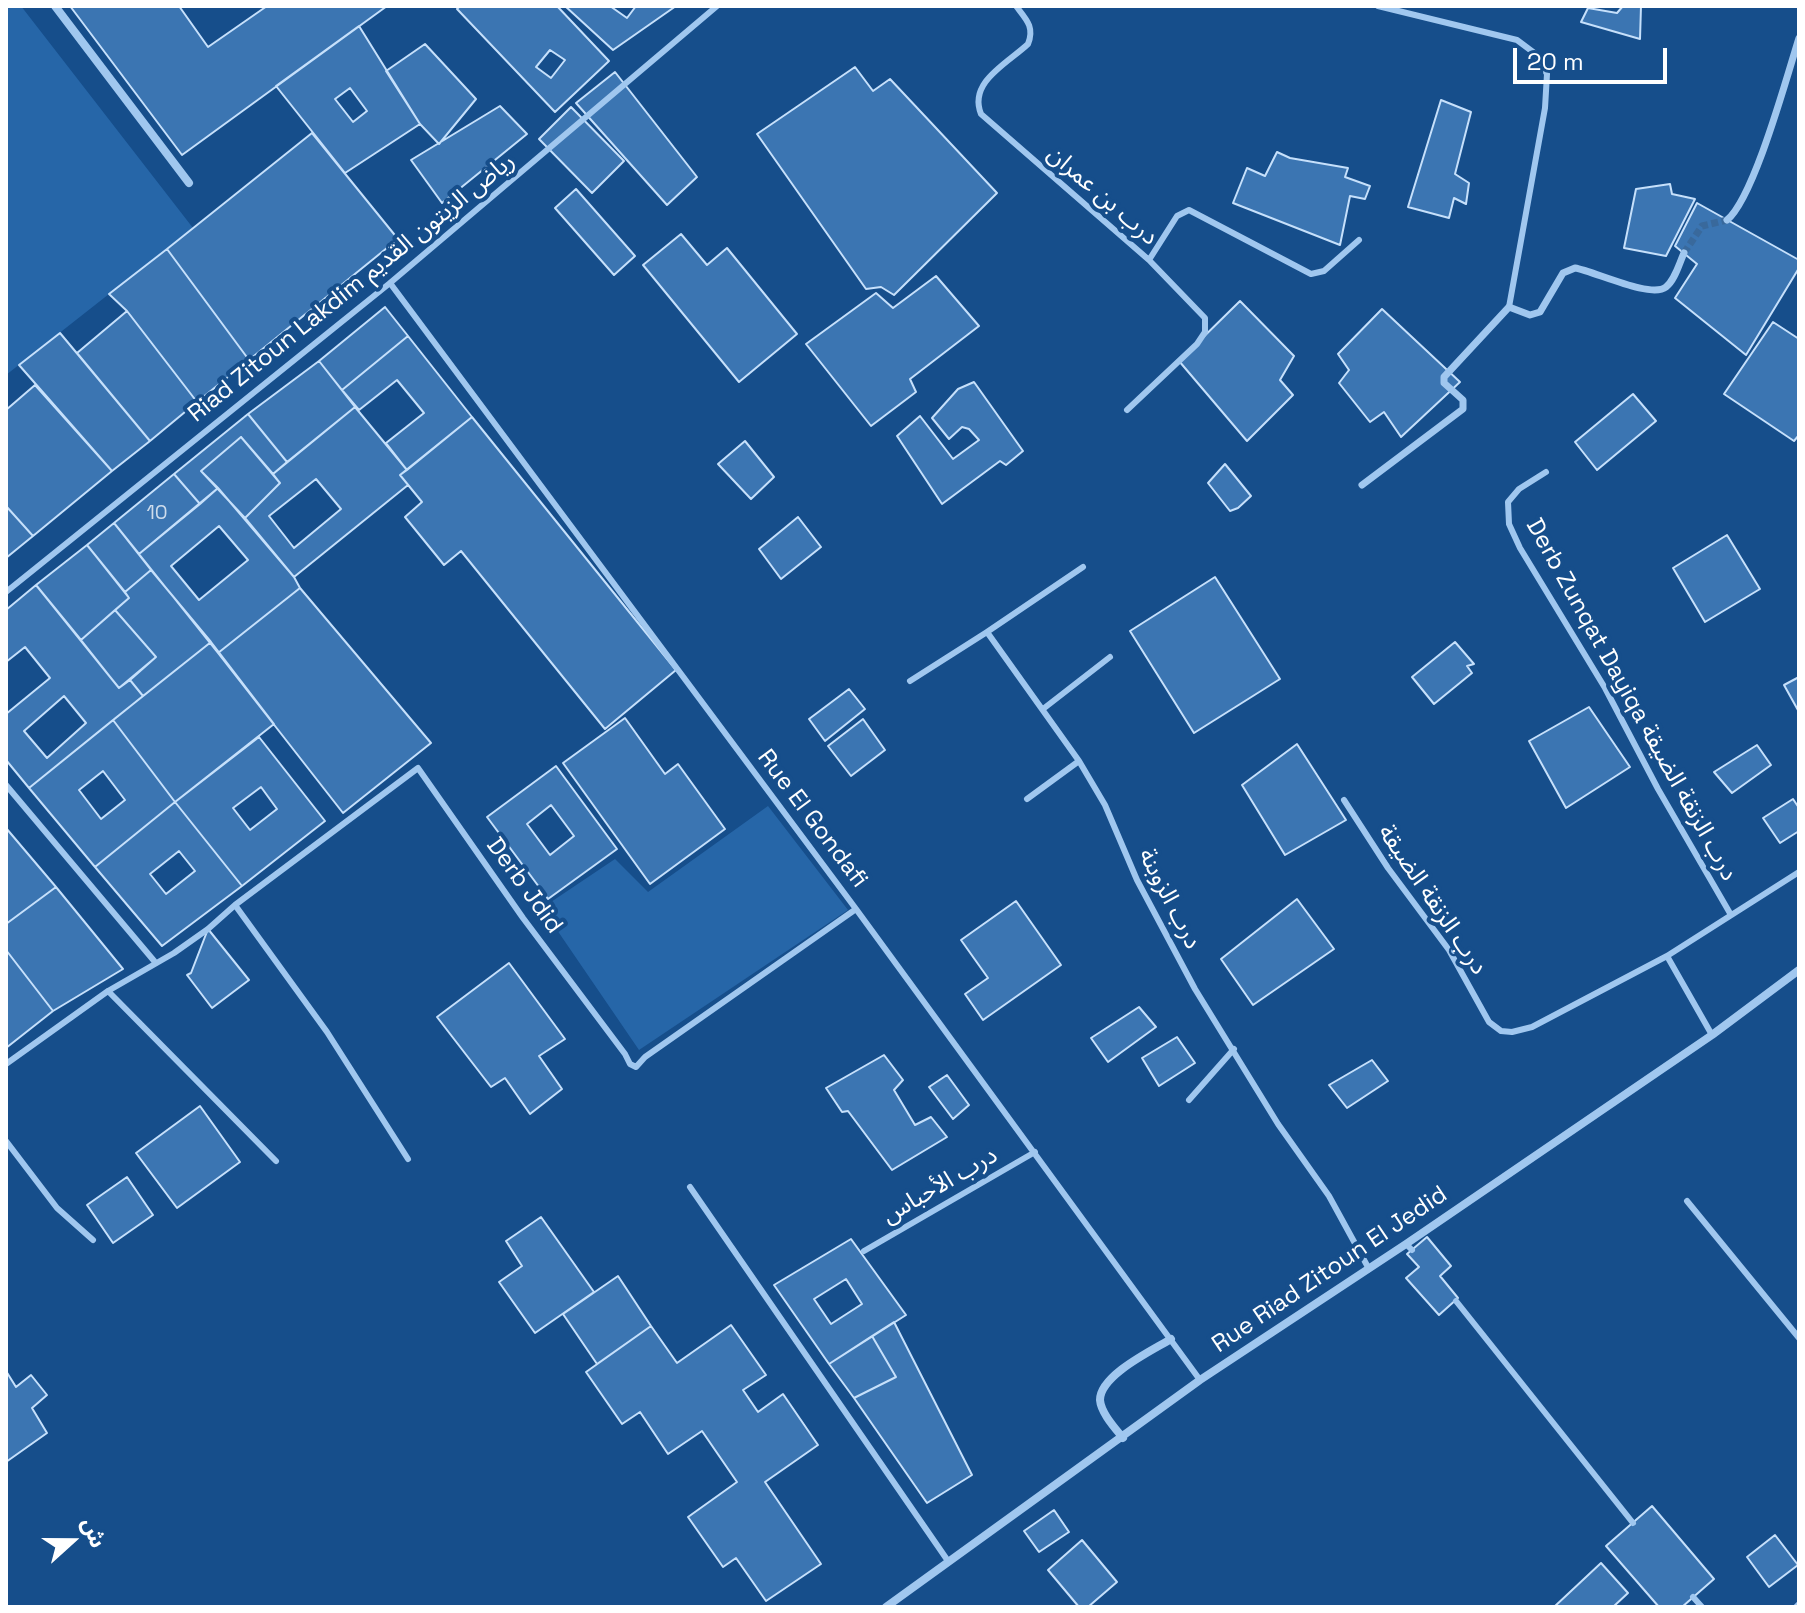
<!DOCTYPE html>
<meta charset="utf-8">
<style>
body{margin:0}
#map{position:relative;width:1805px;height:1613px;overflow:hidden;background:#164e8b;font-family:"Space Grotesk","Noto Sans Arabic",sans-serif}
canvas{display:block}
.frame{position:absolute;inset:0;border:8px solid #fff;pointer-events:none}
.north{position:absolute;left:32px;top:1501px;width:80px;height:80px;-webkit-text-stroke:6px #164e8b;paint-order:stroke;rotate:69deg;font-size:22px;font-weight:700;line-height:32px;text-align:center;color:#fff}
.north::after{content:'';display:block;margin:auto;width:28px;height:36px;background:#fff;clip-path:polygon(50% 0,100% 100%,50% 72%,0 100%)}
.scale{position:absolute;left:1513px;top:48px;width:154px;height:36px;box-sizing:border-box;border:4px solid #fff;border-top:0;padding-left:10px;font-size:24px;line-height:28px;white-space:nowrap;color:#fff;-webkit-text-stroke:6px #164e8b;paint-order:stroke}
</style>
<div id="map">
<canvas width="1805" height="1613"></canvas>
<div class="frame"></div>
<div class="north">ش</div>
<div class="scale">20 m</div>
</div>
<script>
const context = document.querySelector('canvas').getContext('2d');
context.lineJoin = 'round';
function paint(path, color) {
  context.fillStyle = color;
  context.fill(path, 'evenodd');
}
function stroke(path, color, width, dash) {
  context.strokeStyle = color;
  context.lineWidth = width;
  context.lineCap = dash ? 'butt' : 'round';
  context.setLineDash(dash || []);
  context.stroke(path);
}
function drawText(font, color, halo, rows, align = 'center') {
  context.font = font + ' "Space Grotesk","Noto Sans Arabic",sans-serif';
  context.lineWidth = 8;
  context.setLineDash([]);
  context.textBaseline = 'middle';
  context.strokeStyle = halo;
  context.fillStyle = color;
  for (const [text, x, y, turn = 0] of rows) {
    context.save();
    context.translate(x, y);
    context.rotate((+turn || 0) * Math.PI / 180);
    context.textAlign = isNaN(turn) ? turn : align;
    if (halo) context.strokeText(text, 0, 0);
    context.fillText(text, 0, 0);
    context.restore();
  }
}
paint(new Path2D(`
 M6,6H21L193,228L6,375Z
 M768,806L848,910L639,1050L542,908L615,859L648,892Z`), '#2666a8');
const building = new Path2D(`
 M70,6H179L208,47L267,6H387L182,155Z
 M460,6H557L609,61L555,112L457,9ZM550,50L565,60L551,78L536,67Z
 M565,6H610L627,18L636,6H676L613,50Z
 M1641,6L1640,39L1581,22L1588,8L1617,13L1623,6Z
 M359,26L420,124L345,173L276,86ZM350,88L367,111L353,122L335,99Z
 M425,44L476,99L439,144L420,124L386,71Z
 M855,67L873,91L890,79L997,193L894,295L881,287L866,289L757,134Z
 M615,72L697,177L667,205L576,103Z
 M1441,100L1471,112L1455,174L1469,183L1466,204L1454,198L1449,218L1408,207Z
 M500,106L527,134L442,203L411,160Z
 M571,107L624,161L592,193L539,139Z
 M312,133L398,239L249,360L167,249Z
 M1277,152L1290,158L1348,168L1345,177L1370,186L1365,199L1350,196L1340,245L1233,203L1247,168L1265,176Z
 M1670,184L1672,194L1695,199L1666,256L1624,248L1636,189Z
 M576,189L635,256L614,275L555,208Z
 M1697,203L1799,260V268L1746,355L1675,298L1697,264L1675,246Z
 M681,234L707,265L727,248L797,334L739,382L643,265Z
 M167,249L249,360L197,402L127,311L109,294Z
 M936,276L979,326L910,379L916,392L871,426L806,344L876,293L893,308Z
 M1240,301L1294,356L1280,380L1293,395L1247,441L1179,361Z
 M385,307L408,336L342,390L319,361Z
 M1382,309L1460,382L1401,437L1384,412L1370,422L1339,383L1349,370L1338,354Z
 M127,311L197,402L150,441L77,353Z
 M1773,322L1799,339V435L1794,441L1724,394Z
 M60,333L150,441L112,471L19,365Z
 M408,336L472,417L407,470L386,443L424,413L397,380L359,410L342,390Z
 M319,361L355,407L287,462L248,414Z
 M974,382L1023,451L1006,465L1000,461L942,504L897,436L920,416L953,459L979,440L969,429L962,427L949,439L932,418L958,389Z
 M35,385L112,471L33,536L6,506V410Z
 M1633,394L1656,421L1597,470L1575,442Z
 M355,407L407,470L400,475L408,485L294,577L245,518L280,483L273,474ZM316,479L341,509L294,548L269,516Z
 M248,414L287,462L273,474L241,437L201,471L218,488L200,504L174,474Z
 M472,417L676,670L605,729L461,551L444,565L405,517L422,502L400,475Z
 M241,437L280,483L245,518L201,471Z
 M745,441L774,477L751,499L718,464Z
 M1225,464L1251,496L1238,508L1230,511L1208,483Z
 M174,474L200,504L139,554L114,523Z
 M218,488L294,577L300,588L218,653L139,554ZM219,526L248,560L199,600L171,566Z
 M6,506L33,536L6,558Z
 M798,517L821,547L781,579L759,549Z
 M114,523L151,570L125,592L87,545Z
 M1727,535L1760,589L1705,622L1673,568Z
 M87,545L129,598L81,640L36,585Z
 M151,570L211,642L143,696L130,680L156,657L115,610L129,598L125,592Z
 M1215,577L1280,679L1194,733L1130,631Z
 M36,585L119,688L130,680L143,696L29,788L6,760V714L50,678L25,647L6,662V610ZM64,696L86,723L47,758L24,731Z
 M300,588L431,743L343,813L218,653Z
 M115,610L156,657L119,688L81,640Z
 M211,642L274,724L175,802L113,720Z
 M1455,642L1474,664L1467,666L1472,673L1434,704L1412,677Z
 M1799,677V712L1784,685Z
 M849,689L865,709L825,741L809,719Z
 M1589,707L1630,767L1566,808L1529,741Z
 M625,718L665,774L678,764L725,829L650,884L563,763Z
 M863,719L885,750L851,776L828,746Z
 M113,720L175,802L95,867L29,788ZM103,771L125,800L101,819L79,790Z
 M259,737L325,821L242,886L175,802ZM261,787L277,809L250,830L233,808Z
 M1297,744L1346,820L1285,855L1242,785Z
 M1757,745L1771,765L1732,793L1714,772Z
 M556,766L617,849L548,899L487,817ZM551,805L574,836L550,855L527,824Z
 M1793,799L1799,808V831L1780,843L1763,818Z
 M175,802L242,886L162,946L95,867ZM179,851L195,871L166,894L150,874Z
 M6,828L56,887L6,924Z
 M56,887L123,969L53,1011L6,950V924Z
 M1297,899L1334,949L1253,1005L1221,959Z
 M1016,901L1061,965L983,1020L965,994L988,978L961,940Z
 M208,929L249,980L212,1008L187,975L191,973Z
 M6,950L53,1011L6,1048Z
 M509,963L565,1039L539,1056L562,1089L530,1114L505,1078L491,1087L437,1017Z
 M1139,1007L1156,1027L1108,1062L1091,1038Z
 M1177,1037L1195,1063L1159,1086L1142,1058Z
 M884,1055L903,1080L894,1090L915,1125L931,1117L947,1137L892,1170L848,1111L842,1112L826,1088Z
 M1372,1060L1388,1081L1347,1108L1329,1085Z
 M947,1075L969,1105L953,1119L929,1087Z
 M200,1106L240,1162L177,1208L136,1153Z
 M127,1177L153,1215L113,1243L87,1205Z
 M541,1217L594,1292L535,1333L499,1282L522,1266L506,1241Z
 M1427,1237L1451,1266L1440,1276L1458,1298L1439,1315L1406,1278L1419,1267L1407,1254Z
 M851,1239L906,1315L829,1364L774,1285ZM846,1279L862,1304L831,1324L814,1299Z
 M618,1276L651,1326L597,1364L563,1314Z
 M894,1322L972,1475L927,1503L854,1398L896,1377L872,1336Z
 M731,1325L766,1375L743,1390L758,1412L783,1394L818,1445L765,1482L821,1564L766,1601L736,1558L723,1567L688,1517L737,1482L702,1431L668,1454L640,1412L622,1424L586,1372L651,1326L677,1363Z
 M872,1336L896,1377L854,1398L829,1364Z
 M6,1371L16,1387L31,1375L47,1395L32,1408L47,1433L6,1462Z
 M1652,1506L1714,1579L1682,1607H1659L1606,1546Z
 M1054,1510L1069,1532L1039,1552L1024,1531Z
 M1775,1535L1798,1565L1769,1587L1747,1557Z
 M1082,1540L1117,1582L1088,1607H1079L1048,1570Z
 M1601,1563L1628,1593L1613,1607H1554Z`);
paint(building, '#3b75b2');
stroke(building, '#c6e0fb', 2);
stroke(new Path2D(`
 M1684,253L1702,226L1727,220`), '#39699c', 7, [7, 3.5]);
stroke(new Path2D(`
 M1016,6C1026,19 1035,27 1028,44C1008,63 968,82 981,114L1149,260L1205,318V332L1197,344L1127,410
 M1378,6L1517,40L1537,55L1547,74L1545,108L1509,307
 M1149,260L1177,216L1189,210L1311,274L1324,271L1359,240
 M390,283L856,909L1200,1380
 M1546,472L1519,489L1508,502L1509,524L1520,548L1605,688L1658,789L1731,915
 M6,592L390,283L717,6
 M987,632L1079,761L1105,805L1137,880L1195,989L1278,1124L1329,1196L1369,1269
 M910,681L987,632L1083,567
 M1043,709L1110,657
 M6,785L155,962
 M1027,799L1079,761
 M1344,800L1388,868L1449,950L1489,1022L1501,1031L1512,1032L1532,1027L1667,956L1799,872
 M235,905L327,1032L408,1159
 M1667,956L1712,1035
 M108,991L276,1161
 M6,1064L108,991L174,953L208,929L235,905L418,768L523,918L625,1054L630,1064L636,1067L645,1057L856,909
 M1189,1100L1234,1049
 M6,1141L57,1208L93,1240
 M690,1187L948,1561
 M1687,1201L1799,1338
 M1406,1244L1412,1250
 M864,1251L1035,1152
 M1456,1301L1633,1523
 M1693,1597L1702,1607
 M1796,1607L1799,1604`), '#a0c7ef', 6);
stroke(new Path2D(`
 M1727,220C1754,198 1787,76 1799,38
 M1362,485L1463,409V400L1444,383V377L1509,307L1530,315L1540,312L1563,273L1575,268C1594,271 1651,299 1666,287C1675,280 1679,264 1684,253`), '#a0c7ef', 7);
stroke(new Path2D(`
 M55,6L189,183
 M1123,1438C1115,1428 1101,1413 1100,1400C1100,1375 1153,1350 1171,1339
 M886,1607L1200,1380L1406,1244L1712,1035L1799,970`), '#a0c7ef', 8);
drawText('20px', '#cedcec', null, [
 ["10",157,514]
]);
drawText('24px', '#fff', '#164e8b', [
 ["درب بن عمران",1102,196,41],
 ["Riad Zitoun Lakdim رياض الزيتون القديم",352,288,-39],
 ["Derb Zunqat Dayiqa درب الزنقة الضيقة",1631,700,61],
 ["Rue El Gondafi",812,819,53],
 ["Derb Jdid",524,886,54],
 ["درب الزوبنة",1169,899,63],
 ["درب الزنقة الضيقة",1432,900,56],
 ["درب الأحباس",940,1186,-30],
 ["Rue Riad Zitoun El Jedid",1330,1270,-34]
]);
</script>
